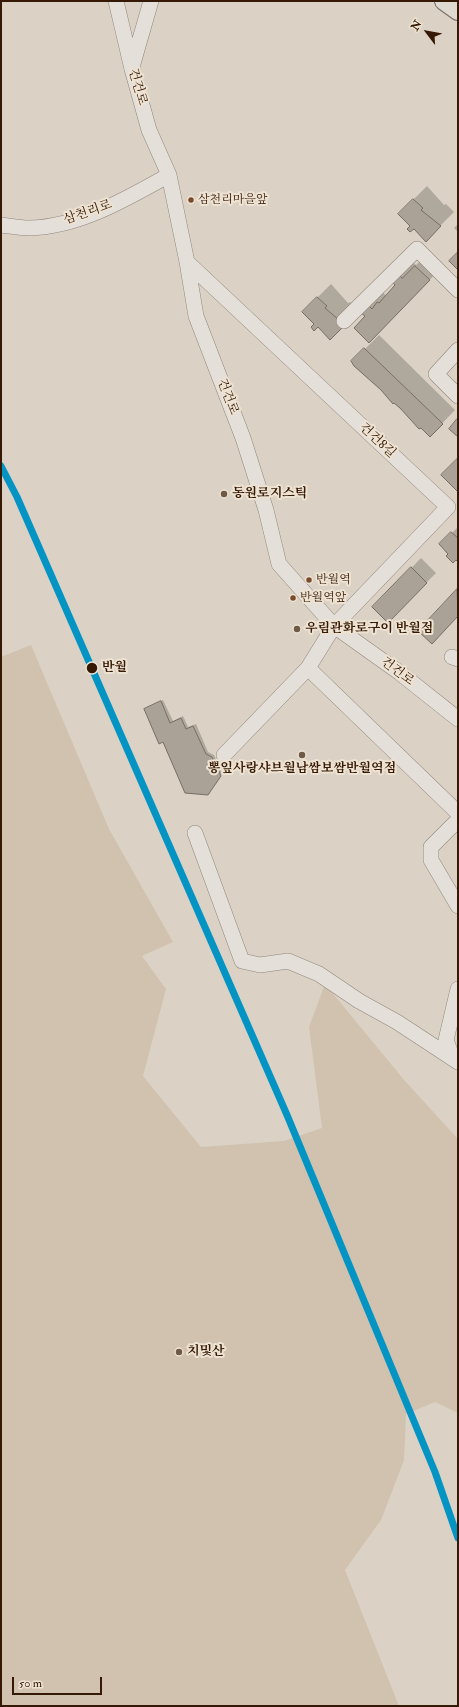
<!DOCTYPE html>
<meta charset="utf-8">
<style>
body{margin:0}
#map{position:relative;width:459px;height:1707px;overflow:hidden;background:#dbd2c5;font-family:"IM FELL Double Pica",serif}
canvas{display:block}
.frame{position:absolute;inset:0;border:2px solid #351904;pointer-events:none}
.north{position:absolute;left:407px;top:12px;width:40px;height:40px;-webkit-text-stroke:3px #eee3d3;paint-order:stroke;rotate:302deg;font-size:11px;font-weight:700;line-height:16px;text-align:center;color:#351904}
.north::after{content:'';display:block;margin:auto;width:14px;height:18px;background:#351904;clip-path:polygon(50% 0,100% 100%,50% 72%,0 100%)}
.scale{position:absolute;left:12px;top:1677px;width:90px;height:18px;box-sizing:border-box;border:2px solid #351904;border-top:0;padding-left:5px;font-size:12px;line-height:14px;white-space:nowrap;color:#351904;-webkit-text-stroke:3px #eee3d3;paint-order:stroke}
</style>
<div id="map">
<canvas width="459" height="1707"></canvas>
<div class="frame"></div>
<div class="north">N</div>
<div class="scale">50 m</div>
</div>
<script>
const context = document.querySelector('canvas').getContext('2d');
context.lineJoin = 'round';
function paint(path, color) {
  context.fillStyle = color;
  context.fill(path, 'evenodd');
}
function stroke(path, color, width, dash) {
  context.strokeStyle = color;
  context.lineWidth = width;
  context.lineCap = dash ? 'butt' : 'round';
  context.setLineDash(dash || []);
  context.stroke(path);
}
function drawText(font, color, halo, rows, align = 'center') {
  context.font = font + ' "IM FELL Double Pica","Noto Serif KR",serif';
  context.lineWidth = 4;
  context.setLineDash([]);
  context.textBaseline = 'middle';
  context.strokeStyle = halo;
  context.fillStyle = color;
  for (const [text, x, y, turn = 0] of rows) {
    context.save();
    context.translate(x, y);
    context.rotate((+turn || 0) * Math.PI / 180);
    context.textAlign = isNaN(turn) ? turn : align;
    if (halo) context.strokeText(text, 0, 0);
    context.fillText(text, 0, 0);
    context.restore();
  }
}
paint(new Path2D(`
 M31,645L109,829L173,942L142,956L166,989L143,1076L201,1147L284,1141L322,1128L309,1027L325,984L405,1081L458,1139V1413L435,1402L406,1414L404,1460L381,1520L345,1570L399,1706H1V657Z`), '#d0c2ae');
paint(new Path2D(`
 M427,186L444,205L446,204L454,212L426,240L399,214Z
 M458,224V232L454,228Z
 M429,253L443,266L383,328L363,313L383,292L386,296L397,285L393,282L413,262L416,265Z
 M331,284L348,303L350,302L358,310L330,338L303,312Z
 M379,335L455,410L430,436L413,422L414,421L387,397L388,396L353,361Z
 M458,527V561L441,544Z
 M421,558L436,573L388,621L374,607Z
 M458,589V616L432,642L420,630Z
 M163,700L173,721L183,716L188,727L196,724L208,752L214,755L222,773L210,791L163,740L145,709Z`), '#0003');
const building = new Path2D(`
 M413,199L423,208L421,210L441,226L426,242L414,229L410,232L407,229L410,226L398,214Z
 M458,252V270L449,261Z
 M415,266L430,280L369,343L354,328L365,316L361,313L368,305L372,309L377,302L379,303L395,285L392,282L399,275L402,278Z
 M317,297L327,306L325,308L345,325L330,340L318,327L314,331L311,327L314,324L302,312Z
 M364,348L439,420L443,424L430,437L421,428L419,429L400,408L394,403L393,404L381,390L354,366L351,361Z
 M457,419H458V437L449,429Z
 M458,458V492L441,475Z
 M451,532L458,538V562L456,560L453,563L446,556L448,554L439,544Z
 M411,567L427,583L388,623L372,607Z
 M457,589L458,616L432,644L418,631Z
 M161,701L170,723L181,718L186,729L193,726L206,754L212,757L221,776L208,795L185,793L163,742L159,744L144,709Z`);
paint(building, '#aaa297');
stroke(building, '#776d64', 1);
const minor = new Path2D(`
 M116,1L132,69L149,130L169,175L187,262L196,316L243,438L266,510L279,564L334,626L400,673L458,719
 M132,67L151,1
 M1,225C10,226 20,228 29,228C79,227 126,199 169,175
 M187,262L448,507L334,626L308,668L224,755
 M344,321L417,249L458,290
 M458,350L436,374L458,396
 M452,657L458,659
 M308,668L458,813
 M458,820L431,847V860L458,906
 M195,833L242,961L260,965L288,961L319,974L359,1001L397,1022L458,1062
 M453,1059L446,1040L458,989`);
const major = new Path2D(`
 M444,1L458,11`);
stroke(minor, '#90877c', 16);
stroke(major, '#776d64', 20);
stroke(minor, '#e4dfd9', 15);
stroke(major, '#dedad2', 18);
stroke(new Path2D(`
 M1,466L17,497L287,1115L435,1472L458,1538`), '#0394c4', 7);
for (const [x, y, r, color] of [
 [191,200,3.5,"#7a4b2a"],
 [224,494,4,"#6f5a48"],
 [309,580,3.5,"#7a4b2a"],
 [293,598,3.5,"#7a4b2a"],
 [297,629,4,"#6f5a48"],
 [92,668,6,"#351904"],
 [302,755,4,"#6f5a48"],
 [179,1352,4,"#6f5a48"]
]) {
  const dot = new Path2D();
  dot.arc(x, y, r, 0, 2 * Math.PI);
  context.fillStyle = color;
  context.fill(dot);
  stroke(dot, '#eee3d3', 1.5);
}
drawText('12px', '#351904', '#eee3d3', [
 ["삼천리마을앞",198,200],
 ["반월역",316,580],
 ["반월역앞",300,598]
], 'left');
drawText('13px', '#351904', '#eee3d3', [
 ["건건로",137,87,74],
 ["삼천리로",88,213,-19],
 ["건건로",227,397,69],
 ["건건8길",377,441,43],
 ["건건로",397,672,37]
]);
drawText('bold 13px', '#351904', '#eee3d3', [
 ["동원로지스틱",232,494],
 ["우림관화로구이 반월점",305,629],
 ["뽕잎사랑샤브월남쌈보쌈반월역점",302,769,"center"],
 ["치및산",187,1352]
], 'left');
drawText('bold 13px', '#351904', '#eee3d3', [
 ["반월",102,668]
], 'left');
</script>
